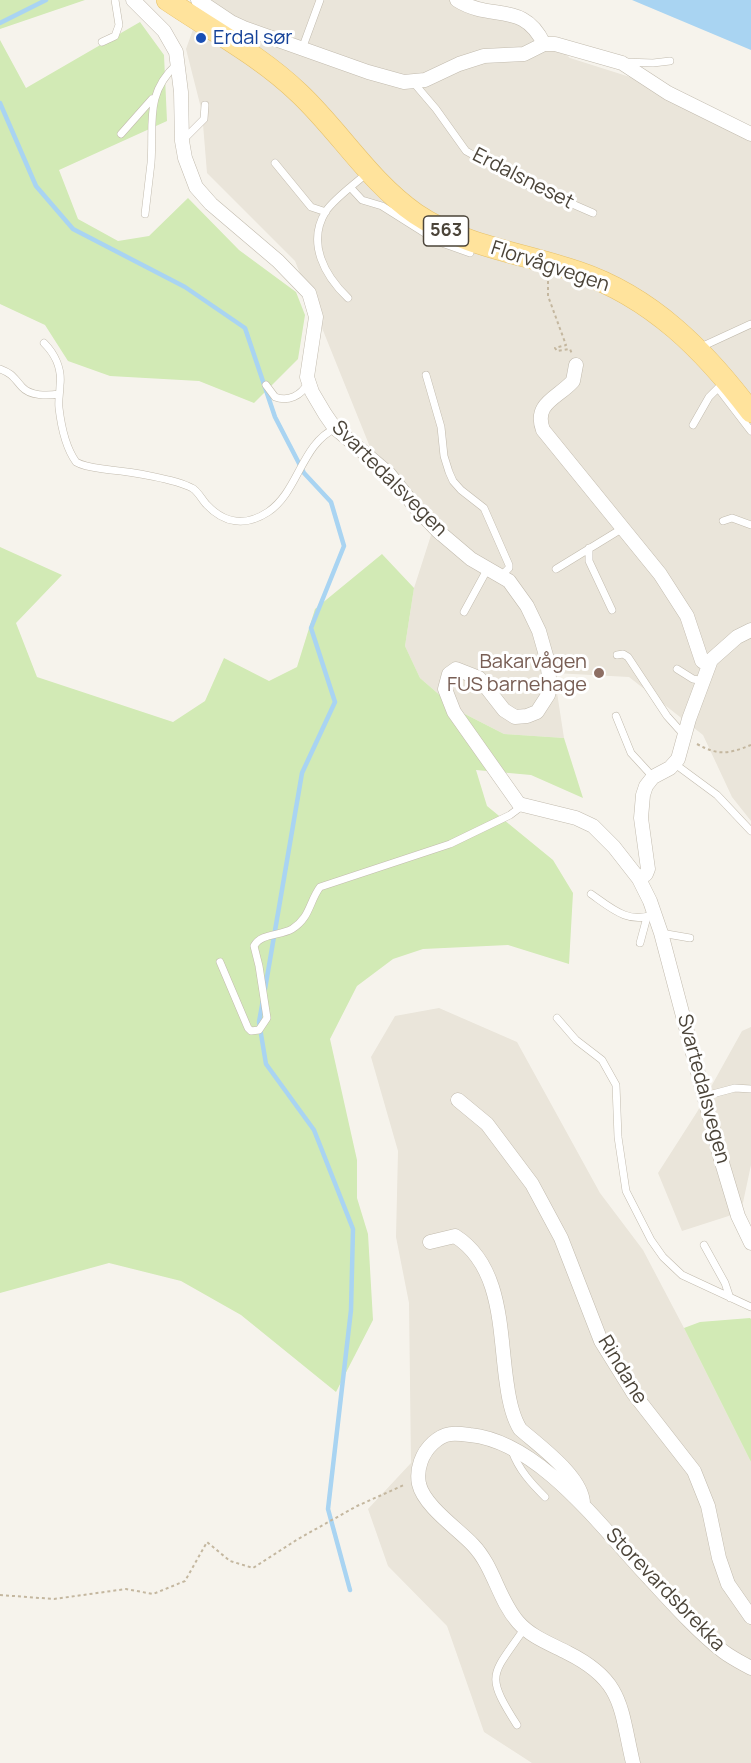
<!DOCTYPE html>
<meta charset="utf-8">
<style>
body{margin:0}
canvas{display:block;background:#f6f3ec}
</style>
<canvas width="751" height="1763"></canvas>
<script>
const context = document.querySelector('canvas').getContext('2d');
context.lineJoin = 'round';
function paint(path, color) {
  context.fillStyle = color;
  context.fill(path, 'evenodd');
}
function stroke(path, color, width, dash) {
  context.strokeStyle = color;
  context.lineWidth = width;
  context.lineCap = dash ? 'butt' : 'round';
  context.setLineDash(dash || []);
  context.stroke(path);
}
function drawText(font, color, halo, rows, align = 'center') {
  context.font = font + ' Manrope,sans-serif';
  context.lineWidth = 6;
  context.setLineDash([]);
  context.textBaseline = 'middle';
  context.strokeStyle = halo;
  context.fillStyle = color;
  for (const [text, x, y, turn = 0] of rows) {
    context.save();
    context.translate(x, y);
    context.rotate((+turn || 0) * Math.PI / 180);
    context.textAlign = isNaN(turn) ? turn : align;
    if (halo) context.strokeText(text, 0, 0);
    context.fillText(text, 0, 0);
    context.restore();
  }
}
paint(new Path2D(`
 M190,0H476L532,26L570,58L671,90L751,135V821L732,797L703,735L629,677L554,673L564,738L504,734L457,710L420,678L405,646L414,588L433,529L370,447L295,261L207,173L202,112L186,49L200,10Z
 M439,1008L517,1042L600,1193L643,1250L684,1328L751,1462V1763H532L484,1732L447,1626L388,1566L368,1509L411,1463L409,1303L396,1237L398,1151L371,1057L395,1016Z
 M751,1027V1165L741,1212L682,1231L658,1173L697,1112L742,1031Z`), '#eae5da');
paint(new Path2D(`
 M0,0H85L0,29Z
 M140,22L164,55L167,121L59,170L78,219L118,241L149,236L188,198L239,250L296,292L305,315L298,359L254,403L199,381L110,376L68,361L45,325L0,304V40L26,88Z
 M0,547L62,575L16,623L37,677L173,722L205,701L224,658L269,681L297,667L315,609L382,554L414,588L405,646L420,678L457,710L504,734L564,738L583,798L531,775L476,770L487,806L553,860L573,893L569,964L508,945L423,949L393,959L357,986L330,1039L357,1160V1198L368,1234L373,1320L336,1392L241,1315L181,1281L109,1263L0,1293Z
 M750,1318L751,1319V1462L684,1328L700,1322Z`), '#d2eab5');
paint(new Path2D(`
 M632,0H751V50Z`), '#a9d4f2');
stroke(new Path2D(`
 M0,23L46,0
 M0,103L36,186L73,229L185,287L245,328L275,417L304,473L331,502L344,546L311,628L335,702L302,773L265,989
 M263,1000L259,1022L266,1064L314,1130L353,1229L351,1310L328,1509L350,1590`), '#a9d4f2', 4.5);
const service = new Path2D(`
 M102,42L115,36L119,25L115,0
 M302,49L320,0
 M624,62L653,63L670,61
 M413,82L436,109L466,151L524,183L593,213
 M121,134L152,99
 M182,141L204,119L205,105
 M275,163L311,207L326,212
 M351,188L362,200L382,206L439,242L470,253
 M145,214C147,197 149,180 151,163C154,124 144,94 177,64
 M348,298C325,276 306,243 326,211C335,198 355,184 367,173
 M44,343C55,354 62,369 60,385C60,393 58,400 59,408C61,425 66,448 76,462C86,468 100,468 111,470C131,472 175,479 192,488C198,491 202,500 207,505C224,523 245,527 268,512C299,491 301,444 336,428
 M701,347L751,324
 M0,369C13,374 13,377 22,387C30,396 47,396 59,394
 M426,375L441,427L444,456L449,472L453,481L461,490L484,508L509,565V568L501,576
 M266,385L275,397C288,402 301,396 308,383
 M693,425L709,397L718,388L751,431
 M723,521L732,518L751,525
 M589,548V561L612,610
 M556,569L623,528
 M464,612L488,568
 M617,655L623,654L628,657L667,716L684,735
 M677,669L693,679L704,681
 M616,716L631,753L653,777
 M675,764L717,795L751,831
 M591,894C611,908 629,925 654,914
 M661,933L690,938
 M640,943L647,917
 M220,962L248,1028L251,1031L259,1030L267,1018L259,966L254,946C261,933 280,936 292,929C310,918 309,902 320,887L450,844L510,815L522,806
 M557,1018L576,1040L602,1060L616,1085L618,1137L626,1191L651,1240L663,1257L682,1275L751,1307
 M705,1096L735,1088L751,1089
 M704,1245L725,1283L730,1298
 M512,1451C519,1470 531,1483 545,1497
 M517,1725C484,1673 492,1676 524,1629`);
const minor = new Path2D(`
 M133,0L164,31L176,52L181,92L182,141L185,158L196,187L211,204L278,261L309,293L316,317L307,377L312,392L325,414L334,427L389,474L417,509L438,531L471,559L509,581L527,606L539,631L547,659L550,687L548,695L537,712L527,716L515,717L504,710L479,678L456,669L449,674L445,689L454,712L519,804L576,818L593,826L614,847L639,879L650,901L661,933L720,1156L738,1216L751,1243
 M198,0L231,22L244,28L368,72L404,82L425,80L459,64L484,56L524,54L544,44H555L622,63L668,93L751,134
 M457,0C492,22 523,0 544,44
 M576,365L573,381C558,398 533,403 543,430L660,574L687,616L702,661L708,665
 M639,879L646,874L648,869L641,818L643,795L646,786L653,777L670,768L678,759L689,719L711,660L737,637L751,630
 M458,1100L487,1124L532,1184L561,1238L601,1341L634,1394L694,1471L708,1506L719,1558L728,1584L751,1617
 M430,1242L455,1236C504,1267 499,1335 507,1385C509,1400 512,1416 520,1429C539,1446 583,1477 583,1504
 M633,1763C620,1708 624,1681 568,1653C551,1644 531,1637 518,1622C498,1599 494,1567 473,1545C458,1529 424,1506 419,1484C416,1469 422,1453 433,1443C445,1432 454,1433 470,1435C541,1442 603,1530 650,1579C671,1602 699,1633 724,1652C732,1658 742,1663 751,1668`);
const primary = new Path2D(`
 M167,0C211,30 261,56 300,94C340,132 370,182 416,214C465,247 523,253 578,272C652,297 705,351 751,412`);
stroke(service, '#c2bbae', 8);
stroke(minor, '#c2bbae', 15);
stroke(primary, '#e6c16a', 22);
stroke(new Path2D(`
 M548,281V296L566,345L555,348L557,351L570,349L572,354
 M697,744C719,756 728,754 751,745
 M0,1595L54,1599L126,1589L153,1594L185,1581L207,1542L230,1561L253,1568L298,1539L357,1506L404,1485`), '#c4b79f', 2, [3, 3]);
stroke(service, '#fff', 7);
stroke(minor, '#fff', 14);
stroke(primary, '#ffe39c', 21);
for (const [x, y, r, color] of [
 [201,38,6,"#1a4fb4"],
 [599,673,6,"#8d6e63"]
]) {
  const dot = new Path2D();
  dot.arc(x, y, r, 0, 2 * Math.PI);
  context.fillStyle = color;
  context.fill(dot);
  stroke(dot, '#fff', 2);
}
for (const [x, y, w] of [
 [446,231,45]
]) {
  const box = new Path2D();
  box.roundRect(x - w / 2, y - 15, w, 30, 4.5);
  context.fillStyle = '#fff';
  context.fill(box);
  stroke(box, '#4b4439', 1.5);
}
drawText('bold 18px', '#4b4439', null, [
 ["563",446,231]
]);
drawText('20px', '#164399', '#fff', [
 ["Erdal sør",213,38]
], 'left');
drawText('20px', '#4b4439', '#fff', [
 ["Erdalsneset",523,179,27],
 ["Florvågvegen",550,267,18],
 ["Svartedalsvegen",389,479,45],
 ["Svartedalsvegen",703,1089,75],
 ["Rindane",622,1370,59],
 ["Storevardsbrekka",665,1590,46]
]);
drawText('20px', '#785e54', '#fff', [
 ["Bakarvågen",587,662],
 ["FUS barnehage",587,685]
], 'right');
</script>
